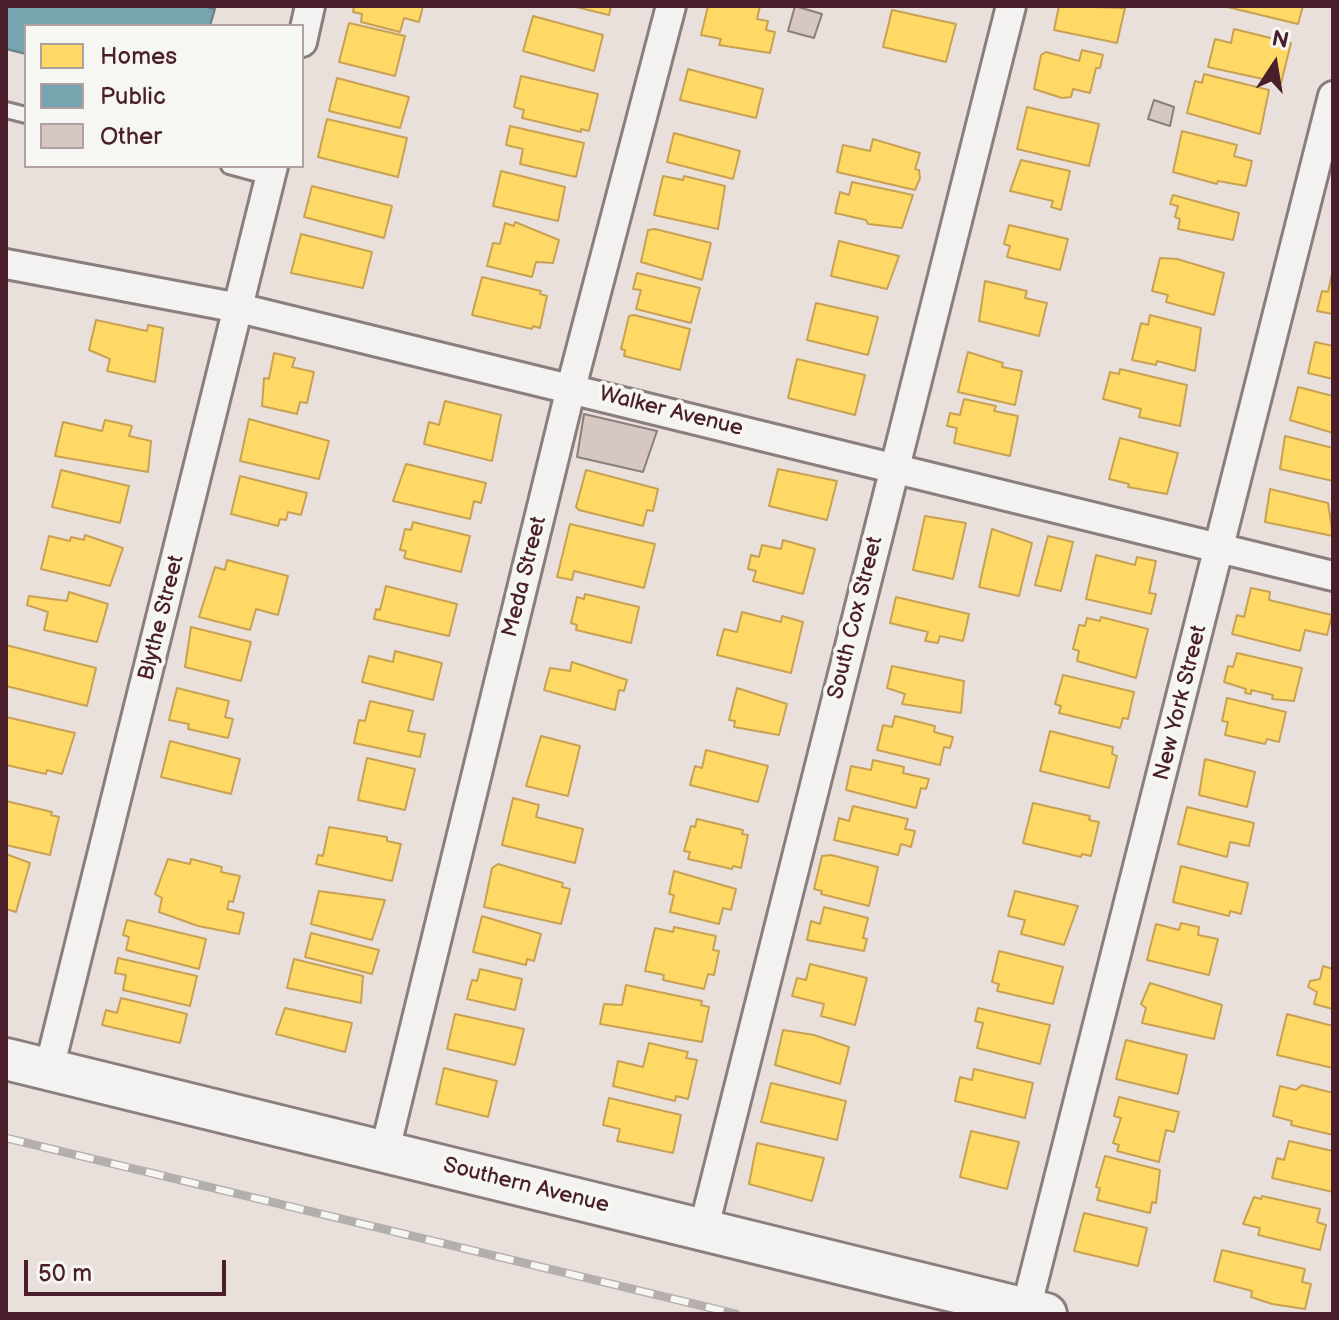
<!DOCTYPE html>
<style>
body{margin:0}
#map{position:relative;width:1339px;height:1320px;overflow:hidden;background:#e9e0dc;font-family:"Balsamiq Sans",sans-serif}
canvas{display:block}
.frame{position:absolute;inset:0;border:8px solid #4a1f2b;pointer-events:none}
.legend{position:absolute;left:24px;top:24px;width:280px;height:144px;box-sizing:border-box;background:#f6f6f2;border:2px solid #b1a0a2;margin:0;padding:10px 14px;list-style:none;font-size:24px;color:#4a1f2b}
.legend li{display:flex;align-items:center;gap:16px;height:40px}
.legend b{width:40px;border:2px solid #b1a0a2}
.north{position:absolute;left:1235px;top:24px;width:80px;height:80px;-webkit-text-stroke:6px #f6f6f2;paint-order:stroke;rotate:12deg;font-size:22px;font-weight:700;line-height:32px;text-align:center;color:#4a1f2b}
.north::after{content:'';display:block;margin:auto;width:28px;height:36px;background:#4a1f2b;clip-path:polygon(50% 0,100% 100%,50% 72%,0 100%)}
.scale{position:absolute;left:24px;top:1260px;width:202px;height:36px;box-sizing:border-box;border:4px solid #4a1f2b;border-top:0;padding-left:10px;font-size:24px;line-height:28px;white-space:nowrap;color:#4a1f2b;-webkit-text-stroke:6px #f6f6f2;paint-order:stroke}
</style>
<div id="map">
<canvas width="1339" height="1320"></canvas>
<div class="frame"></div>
<ul class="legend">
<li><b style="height:22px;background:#ffd966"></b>Homes</li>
<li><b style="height:22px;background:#76a5af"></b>Public</li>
<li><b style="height:22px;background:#d6c7c2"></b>Other</li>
</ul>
<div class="north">N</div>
<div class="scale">50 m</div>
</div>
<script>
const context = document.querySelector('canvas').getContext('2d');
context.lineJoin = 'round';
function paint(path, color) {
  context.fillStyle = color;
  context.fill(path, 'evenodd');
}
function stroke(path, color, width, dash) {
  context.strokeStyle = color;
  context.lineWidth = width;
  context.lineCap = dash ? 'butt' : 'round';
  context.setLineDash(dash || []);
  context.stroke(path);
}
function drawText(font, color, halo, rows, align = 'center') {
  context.font = font + ' "Balsamiq Sans",sans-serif';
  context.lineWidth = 8;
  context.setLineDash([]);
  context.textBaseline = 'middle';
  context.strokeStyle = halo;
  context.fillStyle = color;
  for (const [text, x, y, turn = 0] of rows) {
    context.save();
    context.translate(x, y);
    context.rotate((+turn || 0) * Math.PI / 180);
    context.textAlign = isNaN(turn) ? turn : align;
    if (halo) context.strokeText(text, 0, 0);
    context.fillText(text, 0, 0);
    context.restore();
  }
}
const homes = new Path2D(`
 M354,6H423L419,22L404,18L400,32L361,22L362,14L353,12Z
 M572,6H611L609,15Z
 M708,6H760L757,19L768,21L766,30L775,32L770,53L719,45L721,39L701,35Z
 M1059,6L1125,8L1117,43L1054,30Z
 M1223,6H1303L1298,24Z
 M892,10L956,24L946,62L883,47Z
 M533,16L603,35L594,71L523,51Z
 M349,23L405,36L395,76L339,62Z
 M1234,29L1291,43L1281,83L1208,67L1215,39L1231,43Z
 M1082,50L1103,55L1100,68H1096L1090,93L1073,89L1071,97L1062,98L1034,89L1041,55L1046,52L1079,61Z
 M688,69L763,89L756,118L680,100Z
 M1204,74L1269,90L1260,134L1187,113L1195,81L1202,83Z
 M521,76L598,94L589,131L581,129V132L522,118L524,110L514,107Z
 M337,78L409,97L400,128L329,111Z
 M1027,107L1099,124L1089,166L1017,149Z
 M327,119L407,138L398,177L318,157Z
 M510,126L584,143L576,177L520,164L523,149L506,145Z
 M1182,131L1237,145L1234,156L1252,161L1246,186L1218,181L1217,184L1173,172Z
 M674,133L740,151L733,179L667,162Z
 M873,139L920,153L915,169L919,170L920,178L915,190L837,172L843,145L870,151Z
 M1021,160L1070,171L1061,210L1051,207L1053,201L1010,191Z
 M501,171L565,187L558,221L493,206Z
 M663,176L683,180L684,176L725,186L718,229L654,215Z
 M852,182L913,195L902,228L868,224L866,220L835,213L840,192L849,195Z
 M312,186L392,206L384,238L304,217Z
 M1173,195L1239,213L1233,240L1178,229L1180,219L1175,217L1178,206L1170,204Z
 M515,222L559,240L553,263L536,262L532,277L487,266L493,243L500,244L505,223L514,226Z
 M1009,225L1068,239L1060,270L1007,257L1010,246L1004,244Z
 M655,229L711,243L702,280L641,262L648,230Z
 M301,234L372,252L363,288L291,273Z
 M839,241L899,256L887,289L831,276Z
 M1160,258L1177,259L1224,273L1214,315L1166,302L1168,295L1152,291Z
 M637,273L700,288L691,323L636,309L641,290L633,289Z
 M1332,274H1333V314L1317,311L1322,291L1328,292Z
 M482,277L541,291L540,294L547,296L540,328L533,326L532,329L472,315Z
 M985,281L1027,291L1025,298L1047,303L1039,336L979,321Z
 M816,303L878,317L868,355L807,340Z
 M634,315L690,329L680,370L624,356L625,350L621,349L629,316Z
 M1150,315L1201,328L1195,371L1157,361L1156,365L1132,360L1141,323L1148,325Z
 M96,320L147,331L148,325L163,328L155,382L107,371L110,359L89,350Z
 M1315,342L1333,346V379L1308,373Z
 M968,352L1003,363L1002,367L1022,371L1015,405L958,392Z
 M274,353L295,358L292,367L314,372L307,403L300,402L297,414L262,406L264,378L269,379Z
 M797,359L865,375L855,415L788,398Z
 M1120,369L1187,385L1180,426L1139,417L1141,409L1103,399L1110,372L1119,374Z
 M1298,387L1333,396V433L1290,420Z
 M964,399L996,406L994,411L1018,416L1010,456L954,443L957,428L947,426L950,413L960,415Z
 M445,401L501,415L492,461L424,444L429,422L439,425Z
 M249,419L329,441L319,479L240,461Z
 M105,420L132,426L129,436L151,441L148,472L55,456L63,422L102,431Z
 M1285,436L1333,448V481L1280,469Z
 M1120,438L1178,453L1167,494L1128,487L1129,484L1109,479Z
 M406,464L486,483L481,503L474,501L470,519L393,501Z
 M778,469L837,481L827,520L769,506Z
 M61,470L129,486L120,523L52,507Z
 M586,470L658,489L653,511L647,510L643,526L579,510L576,507Z
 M240,476L307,493L301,515L288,512L286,520L280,519L278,526L231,514Z
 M1270,489L1328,503L1333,536L1265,522Z
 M925,516L966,523L953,579L913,570Z
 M413,522L470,536L461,572L404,558L406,551L400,550L405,529L411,530Z
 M570,524L655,544L644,588L574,571L572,580L557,577Z
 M992,529L1032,543L1019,596L979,587Z
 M85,535L123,548L110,586L41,569L49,536L70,541L71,537L84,540Z
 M1048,536L1073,542L1061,591L1035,585Z
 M783,540L815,549L803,594L753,581L756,571L748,569L751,555L759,557L762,545L781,549Z
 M1096,555L1135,565L1137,557L1156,561L1149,593L1156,594L1151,614L1086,599Z
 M227,560L288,576L278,615L256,609L250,630L199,617L215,567L225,570Z
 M386,586L457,604L449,636L374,619L376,609L380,610Z
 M1251,588L1270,592L1269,600L1332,615L1327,635L1305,630L1300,651L1232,634L1237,615L1244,617Z
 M69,592L108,604L97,642L44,630L48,612L27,605L29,596L67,601Z
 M585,594L639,607L631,643L576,630L577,625L571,623L577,597L584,599Z
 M896,597L969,614L963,641L940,636L938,643L925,641L928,632L890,623Z
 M742,612L781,622L782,616L803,622L791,673L717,655L724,629L737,632Z
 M1101,617L1148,629L1136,678L1077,661L1079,651L1073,649L1079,625L1085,626L1087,618L1100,621Z
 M191,627L251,642L241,681L185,667Z
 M6,645L96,668L87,706L6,686Z
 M395,651L442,663L433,700L362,682L369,656L393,662Z
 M1237,653L1302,668L1294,701L1272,699L1273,695L1251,690V694L1245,693L1246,689L1224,682L1228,666L1233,667Z
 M572,662L627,680L624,691L619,690L615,710L544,690L550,668L570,671Z
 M892,666L964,681L961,713L902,704L905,694L887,688Z
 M1063,675L1134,692L1128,719L1123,718L1120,728L1059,713L1061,706L1055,704Z
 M177,688L229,701L225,717L233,719L228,738L188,729L189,724L169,720Z
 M737,688L787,704L779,735L734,727L735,721L729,720Z
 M1227,698L1286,712L1279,742L1267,739L1265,744L1225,735L1228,722L1222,721Z
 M370,701L413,711L408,731L425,734L420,757L354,743L359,720L365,721Z
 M895,716L935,726L934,732L953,737L950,748L944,747L940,765L877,750L883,725L892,727Z
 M6,717L75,733L62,774L47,770L46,774L6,765Z
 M1050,731L1113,747L1112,754L1117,756L1109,788L1040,771Z
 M541,736L580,746L568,796L526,786Z
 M170,741L240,759L231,794L161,777Z
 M706,750L768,766L758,802L690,785L695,766L702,768Z
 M367,758L415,769L405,810L358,800Z
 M1205,759L1255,772L1247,807L1199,795Z
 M873,760L904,767L903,773L929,779L926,789L921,788L916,808L846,790L851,766L871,770Z
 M513,798L539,805L536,817L583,829L575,863L502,845Z
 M6,801L52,812L51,815L59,817L50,855L6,845Z
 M1033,803L1090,816L1089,820L1099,822L1091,856L1082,854L1081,857L1023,843Z
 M853,806L908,819L905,829L915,831L911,847L901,844L898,855L834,840L839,818L849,821Z
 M1187,807L1254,823L1249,846L1230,842L1227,857L1178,844Z
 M697,819L743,830L742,834L748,835L741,868L733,866L732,869L688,859L690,852L684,851L691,826L695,827Z
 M329,827L387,837V841L401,844L392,881L316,864L318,855L323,856Z
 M6,854L30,863L16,912L6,909Z
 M831,855L878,867L869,906L821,894L822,891L814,889L822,856Z
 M168,859L190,864L191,859L222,867L221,872L240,876L233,902L229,901L227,909L244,913L239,934L198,926L159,912L162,898L155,894Z
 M498,864L563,883L562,887L570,889L561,924L484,907L492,868Z
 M1181,866L1248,883L1241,914L1230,911L1229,916L1173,902Z
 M674,871L736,889L731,910L723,908L719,924L670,912L674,895L669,894Z
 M319,891L385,900L372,940L311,924Z
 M1015,891L1078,906L1064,945L1021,934L1025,920L1008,916Z
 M824,907L868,918L863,938L867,939L864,951L807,940L811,921L820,924Z
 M482,916L541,934L534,961L527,959L526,965L473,952Z
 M127,920L206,939L199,969L126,950L129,937L123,935Z
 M1181,923L1199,927L1198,935L1218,939L1209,975L1147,960L1156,924L1179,930Z
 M674,927L716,936L713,950L719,951L714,975L708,974L704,989L663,980L664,975L645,971L655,928L673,932Z
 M311,933L379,950L372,974L305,957Z
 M999,951L1063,967L1053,1004L997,991L999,984L992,982Z
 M118,958L197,976L190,1006L123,990L126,975L115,973Z
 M294,959L363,976L361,1003L287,988Z
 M810,964L867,978L855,1025L821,1016L824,1004L792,996L797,978L806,980Z
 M1323,966L1333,969V1009L1314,1004L1317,992L1308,987L1310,981L1320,979Z
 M480,969L522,979L515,1010L467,999L472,980L477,981Z
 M1150,983L1222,1005L1214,1039L1142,1023L1146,1008L1141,1004Z
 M626,985L702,1001L701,1005L709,1007L702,1042L600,1024L604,1004L622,1005Z
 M121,998L187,1014L180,1043L102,1025L106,1010L117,1013Z
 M285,1008L352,1023L345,1052L276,1034Z
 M978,1008L1050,1025L1040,1064L977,1048L983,1023L975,1021Z
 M455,1014L524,1029L515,1065L447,1049Z
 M1287,1014L1333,1026V1068L1277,1055Z
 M783,1030L814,1035L849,1047L840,1084L775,1065Z
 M1126,1040L1187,1055L1178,1094L1116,1079Z
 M649,1043L688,1052L686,1058L697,1060L688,1099L676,1096L675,1101L613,1086L618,1061L643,1067Z
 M444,1068L497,1081L488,1117L436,1104Z
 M974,1069L1033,1083L1025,1118L955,1101L960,1077L972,1080Z
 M771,1083L846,1101L837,1140L761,1122Z
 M1302,1085L1333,1093V1135L1291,1125L1292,1121L1273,1116L1280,1086L1296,1090Z
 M1119,1097L1179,1112L1174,1132L1166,1130L1159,1162L1117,1151L1119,1145L1113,1143L1121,1118L1114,1116Z
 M609,1098L681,1115L673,1153L617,1141L620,1129L603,1125Z
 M971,1131L1019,1142L1007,1189L960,1177Z
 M1289,1141L1333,1151V1192L1272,1178L1277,1158L1284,1160Z
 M757,1143L824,1158L812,1201L749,1184Z
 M1105,1156L1160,1170L1156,1203L1152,1202L1150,1213L1097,1200L1100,1188L1096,1187Z
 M1262,1196L1320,1209L1317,1222L1326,1225L1320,1250L1258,1235L1260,1228L1243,1224L1254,1197L1261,1199Z
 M1084,1213L1147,1228L1138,1266L1074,1251Z
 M1222,1250L1305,1269L1302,1282L1311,1284L1305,1309L1272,1304L1251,1297L1252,1291L1214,1281Z`);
paint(homes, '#ffd966');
stroke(homes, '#c9a154', 2);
const public = new Path2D(`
 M6,6H202L215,9L210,26H26V54L6,49Z`);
paint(public, '#76a5af');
stroke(public, '#697d87', 2);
const building = new Path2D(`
 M795,6L822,14L814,38L788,31Z
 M1154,100L1174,107L1170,126L1148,119Z
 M584,414L657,431L643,472L577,457Z`);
paint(building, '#d6c7c2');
stroke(building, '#8a7e7e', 2);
const service = new Path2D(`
 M6,110L26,115
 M229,166L270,177`);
const minor = new Path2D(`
 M302,42L310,6
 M6,264L239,308L1333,576
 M49,1069L273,166
 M385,1150L571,388L671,6
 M703,1231L1011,6
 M1026,1309L1333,96`);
const secondary = new Path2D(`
 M6,1059L1046,1314`);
stroke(service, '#8a7e7e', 20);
stroke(minor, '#8a7e7e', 34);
stroke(secondary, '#8a7e7e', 46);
stroke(service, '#f3f2f0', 14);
stroke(minor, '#f3f2f0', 28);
stroke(secondary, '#f3f2f0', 40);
const rail = new Path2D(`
 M6,1138L736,1314`);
stroke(rail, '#b4afae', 9);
stroke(rail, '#f6f6f2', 6, [18]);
drawText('22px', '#4a1f2b', '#f6f6f2', [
 ["Walker Avenue",671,412,14],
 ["Meda Street",525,577,-76],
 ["Blythe Street",162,618,-76],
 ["South Cox Street",856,618,-76],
 ["New York Street",1181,703,-76],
 ["Southern Avenue",526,1186,14]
]);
</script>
